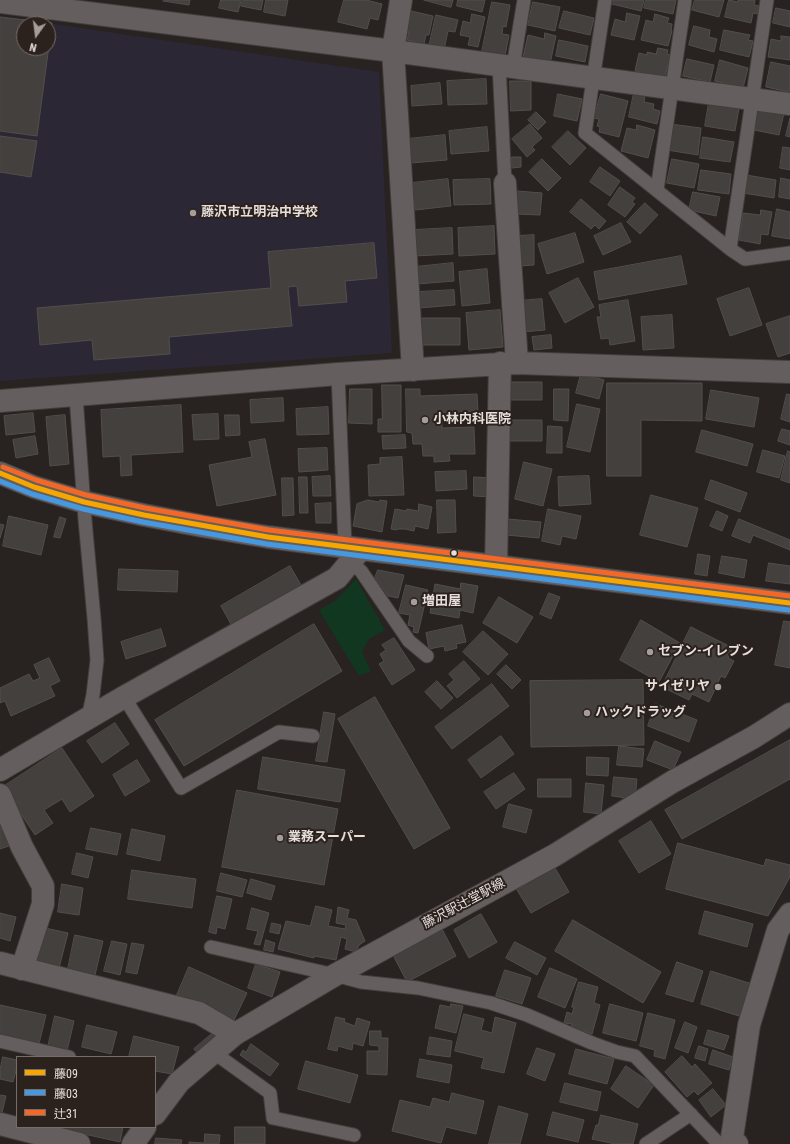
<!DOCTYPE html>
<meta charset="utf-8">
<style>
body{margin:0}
#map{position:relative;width:790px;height:1144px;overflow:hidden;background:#282220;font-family:"Roboto Condensed","Noto Sans JP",sans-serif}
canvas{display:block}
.legend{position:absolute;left:16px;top:1056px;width:140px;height:72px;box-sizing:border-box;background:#2b211d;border:1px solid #766d69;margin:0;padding:5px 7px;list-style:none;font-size:12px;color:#e6dfdc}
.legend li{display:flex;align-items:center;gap:8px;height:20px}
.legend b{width:20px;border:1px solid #766d69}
.north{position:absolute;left:16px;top:16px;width:40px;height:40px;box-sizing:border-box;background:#2b211d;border:1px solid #766d69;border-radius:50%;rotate:194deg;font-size:11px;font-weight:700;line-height:16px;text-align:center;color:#e6dfdc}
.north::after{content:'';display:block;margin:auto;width:14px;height:18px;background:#a49d9a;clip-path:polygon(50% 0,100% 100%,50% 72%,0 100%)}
</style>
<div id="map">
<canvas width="790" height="1144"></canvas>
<ul class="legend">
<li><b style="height:5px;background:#f7a600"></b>藤09</li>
<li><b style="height:5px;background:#4699e1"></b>藤03</li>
<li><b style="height:5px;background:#f36827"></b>辻31</li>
</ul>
<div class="north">N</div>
</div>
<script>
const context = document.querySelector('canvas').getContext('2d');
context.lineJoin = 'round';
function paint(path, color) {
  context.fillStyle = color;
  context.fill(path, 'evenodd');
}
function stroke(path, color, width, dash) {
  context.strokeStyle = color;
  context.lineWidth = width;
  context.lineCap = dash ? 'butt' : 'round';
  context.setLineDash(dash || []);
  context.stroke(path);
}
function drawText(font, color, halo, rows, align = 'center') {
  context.font = font + ' "Roboto Condensed","Noto Sans JP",sans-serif';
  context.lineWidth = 4;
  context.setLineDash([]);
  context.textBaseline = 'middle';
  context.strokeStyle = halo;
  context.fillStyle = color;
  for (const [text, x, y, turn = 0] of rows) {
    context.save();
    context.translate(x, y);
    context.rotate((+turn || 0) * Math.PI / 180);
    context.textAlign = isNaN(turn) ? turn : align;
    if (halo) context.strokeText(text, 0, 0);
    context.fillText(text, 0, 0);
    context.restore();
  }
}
paint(new Path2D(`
 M0,16L379,72L392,353L0,381ZM24,24H48V48H24Z`), '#2b2735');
paint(new Path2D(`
 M356,579L385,630L369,639L362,652L371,671L359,676L319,610L335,601Z`), '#123721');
const building = new Path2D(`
 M164,0H190L189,5L163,1Z
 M221,0H241L238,12L219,8Z
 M243,0H263L261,10L241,6Z
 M266,0H288L285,16L264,12Z
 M344,0H366L382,4L378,20L370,18L367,29L338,22Z
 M424,0H453L451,7Z
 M458,0H485L482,12L457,6Z
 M613,0H644L641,11L612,4Z
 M646,0H676L673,14L644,8Z
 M695,0H724L719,17L692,10Z
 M729,0L738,2V0H755L754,5L759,6L757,14L753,13L751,23L725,17Z
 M492,2L510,5L506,27L503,26L502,34L509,35L505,56L482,52Z
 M533,2L560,7L555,31L528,25Z
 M776,8L790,11V27L773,23Z
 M411,11L433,16L429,35H426L424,44L407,40L409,32L406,31Z
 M564,11L594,18L590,35L559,28Z
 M627,13L640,16L634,40L611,35L615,19L625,22Z
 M472,14L485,17L478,47L468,45L470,37L460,35L463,21L470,23Z
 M655,14L669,18L667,23L672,24L671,30L672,31L668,46L641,40L646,20L653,22Z
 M436,15L458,20L455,32L448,31L444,50L429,47Z
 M0,17L52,23L37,136L0,131ZM24,24H48V48H24Z
 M694,26L710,30L709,37L717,39L714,52L689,45Z
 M724,30L750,35L748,40L753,41L749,57L720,50Z
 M545,33L556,36L550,64L523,57L528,35L544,39Z
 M781,36L790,37V60L768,57L771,39L781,41Z
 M559,40L588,46L585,62L556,56Z
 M658,48L668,50L667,54L670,55L665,78L635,71L639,53L647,55V52L656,54Z
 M687,59L714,65L710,82L683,76Z
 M720,60L748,68L743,88L715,81Z
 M771,62L790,66V86L789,92L766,87Z
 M486,79L487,104L448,105L447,81Z
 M510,81H531V110L511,111Z
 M440,83L442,104L412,106L411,86Z
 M634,93L645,96L644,102L654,104L653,109L660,111L657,124L629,117Z
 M558,94L582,99L577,121L554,116Z
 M601,94L628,101L619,137L599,132L600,127L597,126L599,119L594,118Z
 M709,103L739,108L735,131L705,126Z
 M759,108L784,113L779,135L754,130Z
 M536,112L546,122L538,130L528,120Z
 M790,118V137L786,136Z
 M530,124L542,138L532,147L535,150L527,157L512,139Z
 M670,124L701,128L698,155L667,150Z
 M637,125L655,130L648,158L621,151L627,128L636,130Z
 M487,127L489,151L451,154L449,131Z
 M568,131L586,148L570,165L552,147Z
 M445,135L447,160L411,163L408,139Z
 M0,136L37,141L31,177L0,172Z
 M703,137L734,142L730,162L700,158Z
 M783,147L790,148V170L780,168Z
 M512,157H521V167L512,168Z
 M542,159L561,178L548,191L529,172Z
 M672,159L699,164L694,188L667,183Z
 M600,167L620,181L610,196L590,182Z
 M701,170L731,174L729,194L698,190Z
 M746,175L776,180L774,198L743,193Z
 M781,178L790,180V199L779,197Z
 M448,179L451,206L415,210L412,183Z
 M490,179L491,204L454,205L453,180Z
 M620,187L635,198L632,202L635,204L625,217L608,205Z
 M517,191L542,193L540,215L515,214Z
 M693,192L720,197L716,216L689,210Z
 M581,199L606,221L599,229L595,225L591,229L570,212Z
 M645,203L658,215L640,234L627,222Z
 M777,209L790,212V239L772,236Z
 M761,210L772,212L768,235L761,234L760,244L739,240L743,213L760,215Z
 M621,223L631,242L603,255L594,236Z
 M494,226L495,254L459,256L458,228Z
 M452,228L453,254L415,256L414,230Z
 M575,233L584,262L547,274L538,244Z
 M534,235V265L520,266L519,236Z
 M374,243L377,278L345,281L347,302L299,306L297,286L288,287L292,326L169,337L170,354L94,360L92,340L40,345L37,308L271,288L268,252Z
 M681,256L687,284L599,300L594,272Z
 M453,263L454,281L417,284L415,267Z
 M487,269L490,303L462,306L459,272Z
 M578,278L594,307L565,323L549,293Z
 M749,288L762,325L730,336L717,299Z
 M454,290L455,305L419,308V292Z
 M542,299L545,330L522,332L519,301Z
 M628,300L635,341L610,345L609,338L601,339L597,317H601L599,305Z
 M500,310L503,347L469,350L466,313Z
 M672,315L674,348L643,350L641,317Z
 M790,316V353L778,357L766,324Z
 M416,318H460V345H416Z
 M551,335L552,348L534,350L532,337Z
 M581,374L604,380L599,399L576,393Z
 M509,382H542V400H508Z
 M607,383H702V421L641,420V476H607Z
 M382,385H401V432H378V419H382Z
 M350,389H372V424L349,423Z
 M406,389H420V396L477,394L478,412L442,413V428L474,427L475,454H449L450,461L434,462V456H423L422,444H413L412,433L407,432Z
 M554,389H569L568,421L554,420Z
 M711,390L759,398L754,427L706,419Z
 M787,394L790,395V422L781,419Z
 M283,398L284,421L251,423L250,400Z
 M577,404L600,409L590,452L567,447Z
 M181,405L183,452L131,455L132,475L121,476L120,456L103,457L101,410Z
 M328,407L329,434L297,435L296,409Z
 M33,413L35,432L6,435L4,416Z
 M218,414L219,439L194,440L192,415Z
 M65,415L69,464L50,466L46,417Z
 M225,415H239L240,435L226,436Z
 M506,420H542V441H507Z
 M548,426L562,427V453H547Z
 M782,429L790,431V445L778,441Z
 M702,430L753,444L747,466L696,452Z
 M405,435L406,448L383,449L382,436Z
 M35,436L38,454L16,458L13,440Z
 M265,439L276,495L217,506L209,465L252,457L249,442Z
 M327,448L328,470L299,472L298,449Z
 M763,450L785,456L779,478L757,472Z
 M788,451L790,452V483L781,480Z
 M402,457L404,495L369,496L368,465L380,464V458Z
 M524,462L552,469L543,506L515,499Z
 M466,471L467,489L436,491L435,472Z
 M330,476L331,496H313L312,477Z
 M589,476L591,504L559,506L558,477Z
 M299,477H307L308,513H300Z
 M474,477L492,478L491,497L474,496Z
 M282,478H293L294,515L283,516Z
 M711,480L747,493L740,512L705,499Z
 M651,495L698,508L687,547L640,535Z
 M368,500L379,502L380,500L387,501L382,532L353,526L357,504Z
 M437,500H455L456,532L438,533Z
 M331,503V523H316L315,504Z
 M419,504L432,507L428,529L415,526L414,531L405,529H398L397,530L391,529L395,509L406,511L407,509L418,511Z
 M548,509L581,516L576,539L562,536L560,545L542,541Z
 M717,511L728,516L722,531L710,526Z
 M9,516L48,525L41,555L3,546Z
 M60,517L66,519L60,538L54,537Z
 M508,519L541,522L539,538L506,535Z
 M739,519L790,540V550L753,535L750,543L732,536Z
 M0,524L4,525L0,538Z
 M698,554L710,556L707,576L695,574Z
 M722,556L747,560L744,578L719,573Z
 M769,563L790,566V584L766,581Z
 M290,566L301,585L232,626L221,606Z
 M119,569L178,571L177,592L118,590Z
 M378,570L404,575L398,598L388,596L375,578Z
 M461,583L478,586L473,613L460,610L459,618L430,613L435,584L460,589Z
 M406,585L428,590L418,633L413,632L414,627L408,625L410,615L399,613Z
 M549,593L560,597L551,619L540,614Z
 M499,597L533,617L517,643L483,623Z
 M641,620L680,643L659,682L620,660Z
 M784,621L790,622V668L775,665Z
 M314,624L342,671L184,766L155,720Z
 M462,625L466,642L456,644L457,648L445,651L444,646L429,649L426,633Z
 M691,627L733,648L728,658L734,661L725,678L721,676L709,702L692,694L689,700L662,687Z
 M161,629L166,646L126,659L121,642Z
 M483,631L508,654L488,675L463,652Z
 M394,638L415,670L392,685L379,664L384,661L380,654L386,650L382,645Z
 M49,658L60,681L50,686L55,696L11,716L5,701L0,703V688L29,674L33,681L40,678L34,665Z
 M464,661L480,679L457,698L447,686L454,680L449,674Z
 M506,665L521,680L512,689L497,674Z
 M643,680L644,745L531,747L530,681Z
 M437,681L453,698L441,709L425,692Z
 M492,684L509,706L452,749L435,727Z
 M375,697L450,828L414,849L338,719Z
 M656,704L697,720L689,742L648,726Z
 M324,712L335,714L327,762L316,761Z
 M115,723L129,744L102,763L87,741Z
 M501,736L514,754L481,778L468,760Z
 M790,740V779L682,839L665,810Z
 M655,741L681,752L673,770L647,760Z
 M619,746L644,749L642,767L617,765Z
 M62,748L94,796L70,812L62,799L44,810L53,823L35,835L3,787Z
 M263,757L345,770L340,802L258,789Z
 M587,757L609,758L608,776L587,775Z
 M137,760L150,781L125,796L113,775Z
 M514,773L525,789L496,809L484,792Z
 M614,777L637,779L635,799L612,796Z
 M538,779H571V797H538Z
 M586,783L604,785L601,814L584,812Z
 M237,790L338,809L324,885L222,867Z
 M509,804L532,810L526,833L503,827Z
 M651,821L671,854L639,873L619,841Z
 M0,823L9,846L0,849Z
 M91,828L121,834L117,855L86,849Z
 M132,829L165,836L160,861L127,854Z
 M678,843L764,866L766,859L790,865V877L768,916L666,889Z
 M77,853L93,857L88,878L72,874Z
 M555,868L569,892L531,913L517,890Z
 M132,870L196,879L192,908L128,899Z
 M221,873L247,880L242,897L217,891Z
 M251,879L275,886L271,900L247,893Z
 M62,884L83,888L79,915L58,912Z
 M217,896L232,899L225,929L217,927L216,934L209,932Z
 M316,906L332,910L328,926L345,929L346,925L336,923L338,907L349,910L347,918L356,920L365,941L359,945L356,952L345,949L347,939L341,937L336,960L314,956V958L278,949L286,921L310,926Z
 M252,908L269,913L260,945L254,944L258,931L247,929Z
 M705,911L753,924L747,947L699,934Z
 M0,913L16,917L10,941L0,938Z
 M481,914L497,942L469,958L454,930Z
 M573,920L661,972L643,1003L555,951Z
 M272,923L281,925L279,934L270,932Z
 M45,928L68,933L59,968L37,962Z
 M442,929L456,956L407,982L393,955Z
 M75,935L103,941L95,975L68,969Z
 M266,940L275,943L273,952L264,950Z
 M112,941L127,944L120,975L104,971Z
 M515,942L546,958L537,975L506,958Z
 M132,943L144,945L137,974L126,972Z
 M677,962L703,971L693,1002L666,994Z
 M256,964L280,972L272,997L248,988Z
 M189,967L247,993L234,1020L177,995Z
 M550,968L577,979L565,1008L538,997Z
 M505,970L531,978L522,1004L496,996Z
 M711,971L752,984L742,1017L701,1004Z
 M579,982L598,987L594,1003L600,1005L592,1034L571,1027L572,1024L564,1023L567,1012L572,1014L574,1007H572Z
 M451,1004L463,1006L456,1033L435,1028L440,1005L450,1007Z
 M610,1004L643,1013L636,1041L603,1033Z
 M0,1005L46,1015L39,1044L0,1035Z
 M648,1013L675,1020L665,1059L654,1056L655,1050L640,1046Z
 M464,1014L484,1019L481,1030L492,1033L495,1017L516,1023L504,1073L481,1068L484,1058L455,1051Z
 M55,1016L74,1021L67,1051L48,1047Z
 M336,1017L345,1019L344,1022L355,1026L357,1018L370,1022L363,1046L353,1043L352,1050L338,1046L337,1051L328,1049Z
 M685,1022L697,1027L688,1053L675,1048Z
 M87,1025L117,1032L111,1054L82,1047Z
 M708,1030L729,1036L724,1050L704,1044Z
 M370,1031H381V1038H388L387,1075L367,1074V1051H379V1046L370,1045Z
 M214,1032L218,1036L198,1054L194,1049Z
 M134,1036L179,1047L172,1074L155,1071V1057H129Z
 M430,1037L452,1041L450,1057L427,1054Z
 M251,1044L279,1064L270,1076L240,1055L243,1050L246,1052Z
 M699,1046L708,1049L705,1061L695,1058Z
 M537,1048L555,1054L545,1081L527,1074Z
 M576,1049L614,1059L607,1084L569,1074Z
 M713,1050L733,1057L729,1070L709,1064Z
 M682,1056L692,1067L695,1064L712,1083L698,1095L694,1091L687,1097L665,1072Z
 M3,1057L17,1060V1067L13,1082L0,1079V1070Z
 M420,1059L452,1065L449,1083L417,1077Z
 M306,1061L358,1075L350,1103L298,1089Z
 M626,1066L654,1085L638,1108L611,1089Z
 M565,1083L601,1092L597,1111L560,1102Z
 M713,1089L726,1105L711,1117L699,1100Z
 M452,1093L484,1101L476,1134L446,1127L441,1143L392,1131L400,1100L430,1107L433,1098L449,1102Z
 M0,1095L6,1096L1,1117H0Z
 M499,1106L528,1114L520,1144H489Z
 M553,1112L584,1120L578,1142L547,1135Z
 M601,1115L638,1124L633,1144L627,1143V1144H615L592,1139L596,1125H598Z
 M67,1127H123L120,1142L66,1130Z
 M235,1127H265V1144H235Z
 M205,1134L220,1135L219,1144H189V1142L204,1143Z
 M156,1138L182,1140L181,1144H155Z`);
paint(building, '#44403e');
stroke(building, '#524e4c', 1);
const service = new Path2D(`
 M605,0L585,133L730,249L745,259L790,253
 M499,65L505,183
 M513,67L524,0
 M657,190L685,0
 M730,249L767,0
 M338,374L345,546
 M76,396L85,520L94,618L97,660L93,695L88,718
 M350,562L361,571L409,641L427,656
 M124,697L181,788L279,732L313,736
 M211,947L335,975L361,982L418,988L491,1003L527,1015L592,1043L617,1052L635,1056L719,1144
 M0,1041L69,1057
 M213,1052L270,1093L273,1118L354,1135
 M646,1144L691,1114`);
const minor = new Path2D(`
 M401,0L393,51L413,370
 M0,2L393,51L790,104
 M505,183L517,363
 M0,401L338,374L517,363L790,372
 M496,566L500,363
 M0,770L124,697L337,578L361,549
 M0,795L22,847L43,886V904L22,969
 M0,963L199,1013L235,1034
 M0,1124L79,1144
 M731,1144L749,1025L778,930L790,914`);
const tertiary = new Path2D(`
 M0,473L34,487L84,502L144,515L202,526L268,537L361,549L790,603
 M731,1143L737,1144`);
const secondary = new Path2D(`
 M155,1114L179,1082L235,1034L335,975L555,855L672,782L754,737L790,714
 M133,1144L145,1127`);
stroke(service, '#433e3c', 15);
stroke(minor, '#433e3c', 24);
stroke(tertiary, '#433e3c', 24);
stroke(secondary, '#433e3c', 24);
stroke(service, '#645f5e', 13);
stroke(minor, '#645f5e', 22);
stroke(tertiary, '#645f5e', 22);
stroke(secondary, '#645f5e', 22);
stroke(new Path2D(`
 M0,473L34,487L84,502L144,515L268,537L790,603`), '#f7a600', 5);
stroke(new Path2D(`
 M0,481L32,494L83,509L143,522L267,544L789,610`), '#4699e1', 5);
stroke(new Path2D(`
 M3,467L36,480L86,495L145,508L269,530L790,596`), '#f36827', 5);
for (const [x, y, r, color] of [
 [193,213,4,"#a49d9a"],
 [425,420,4,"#a49d9a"],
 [454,553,3.5,"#e6dfdc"],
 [414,602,4,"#a49d9a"],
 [650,652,4,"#a49d9a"],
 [718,687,4,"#a49d9a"],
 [587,713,4,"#a49d9a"],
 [280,838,4,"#a49d9a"]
]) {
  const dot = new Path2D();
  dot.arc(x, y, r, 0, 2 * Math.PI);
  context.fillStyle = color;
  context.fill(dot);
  stroke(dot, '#2b211d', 1.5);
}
drawText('bold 13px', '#e6dfdc', '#2b211d', [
 ["藤沢市立明治中学校",201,213],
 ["小林内科医院",433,420],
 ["増田屋",422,602],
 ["セブン-イレブン",658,652],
 ["サイゼリヤ",710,687,"right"],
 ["ハックドラッグ",595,713],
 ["業務スーパー",288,838]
], 'left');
drawText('13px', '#e6dfdc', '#2b211d', [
 ["藤沢駅辻堂駅線",464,904,-28]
]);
</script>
